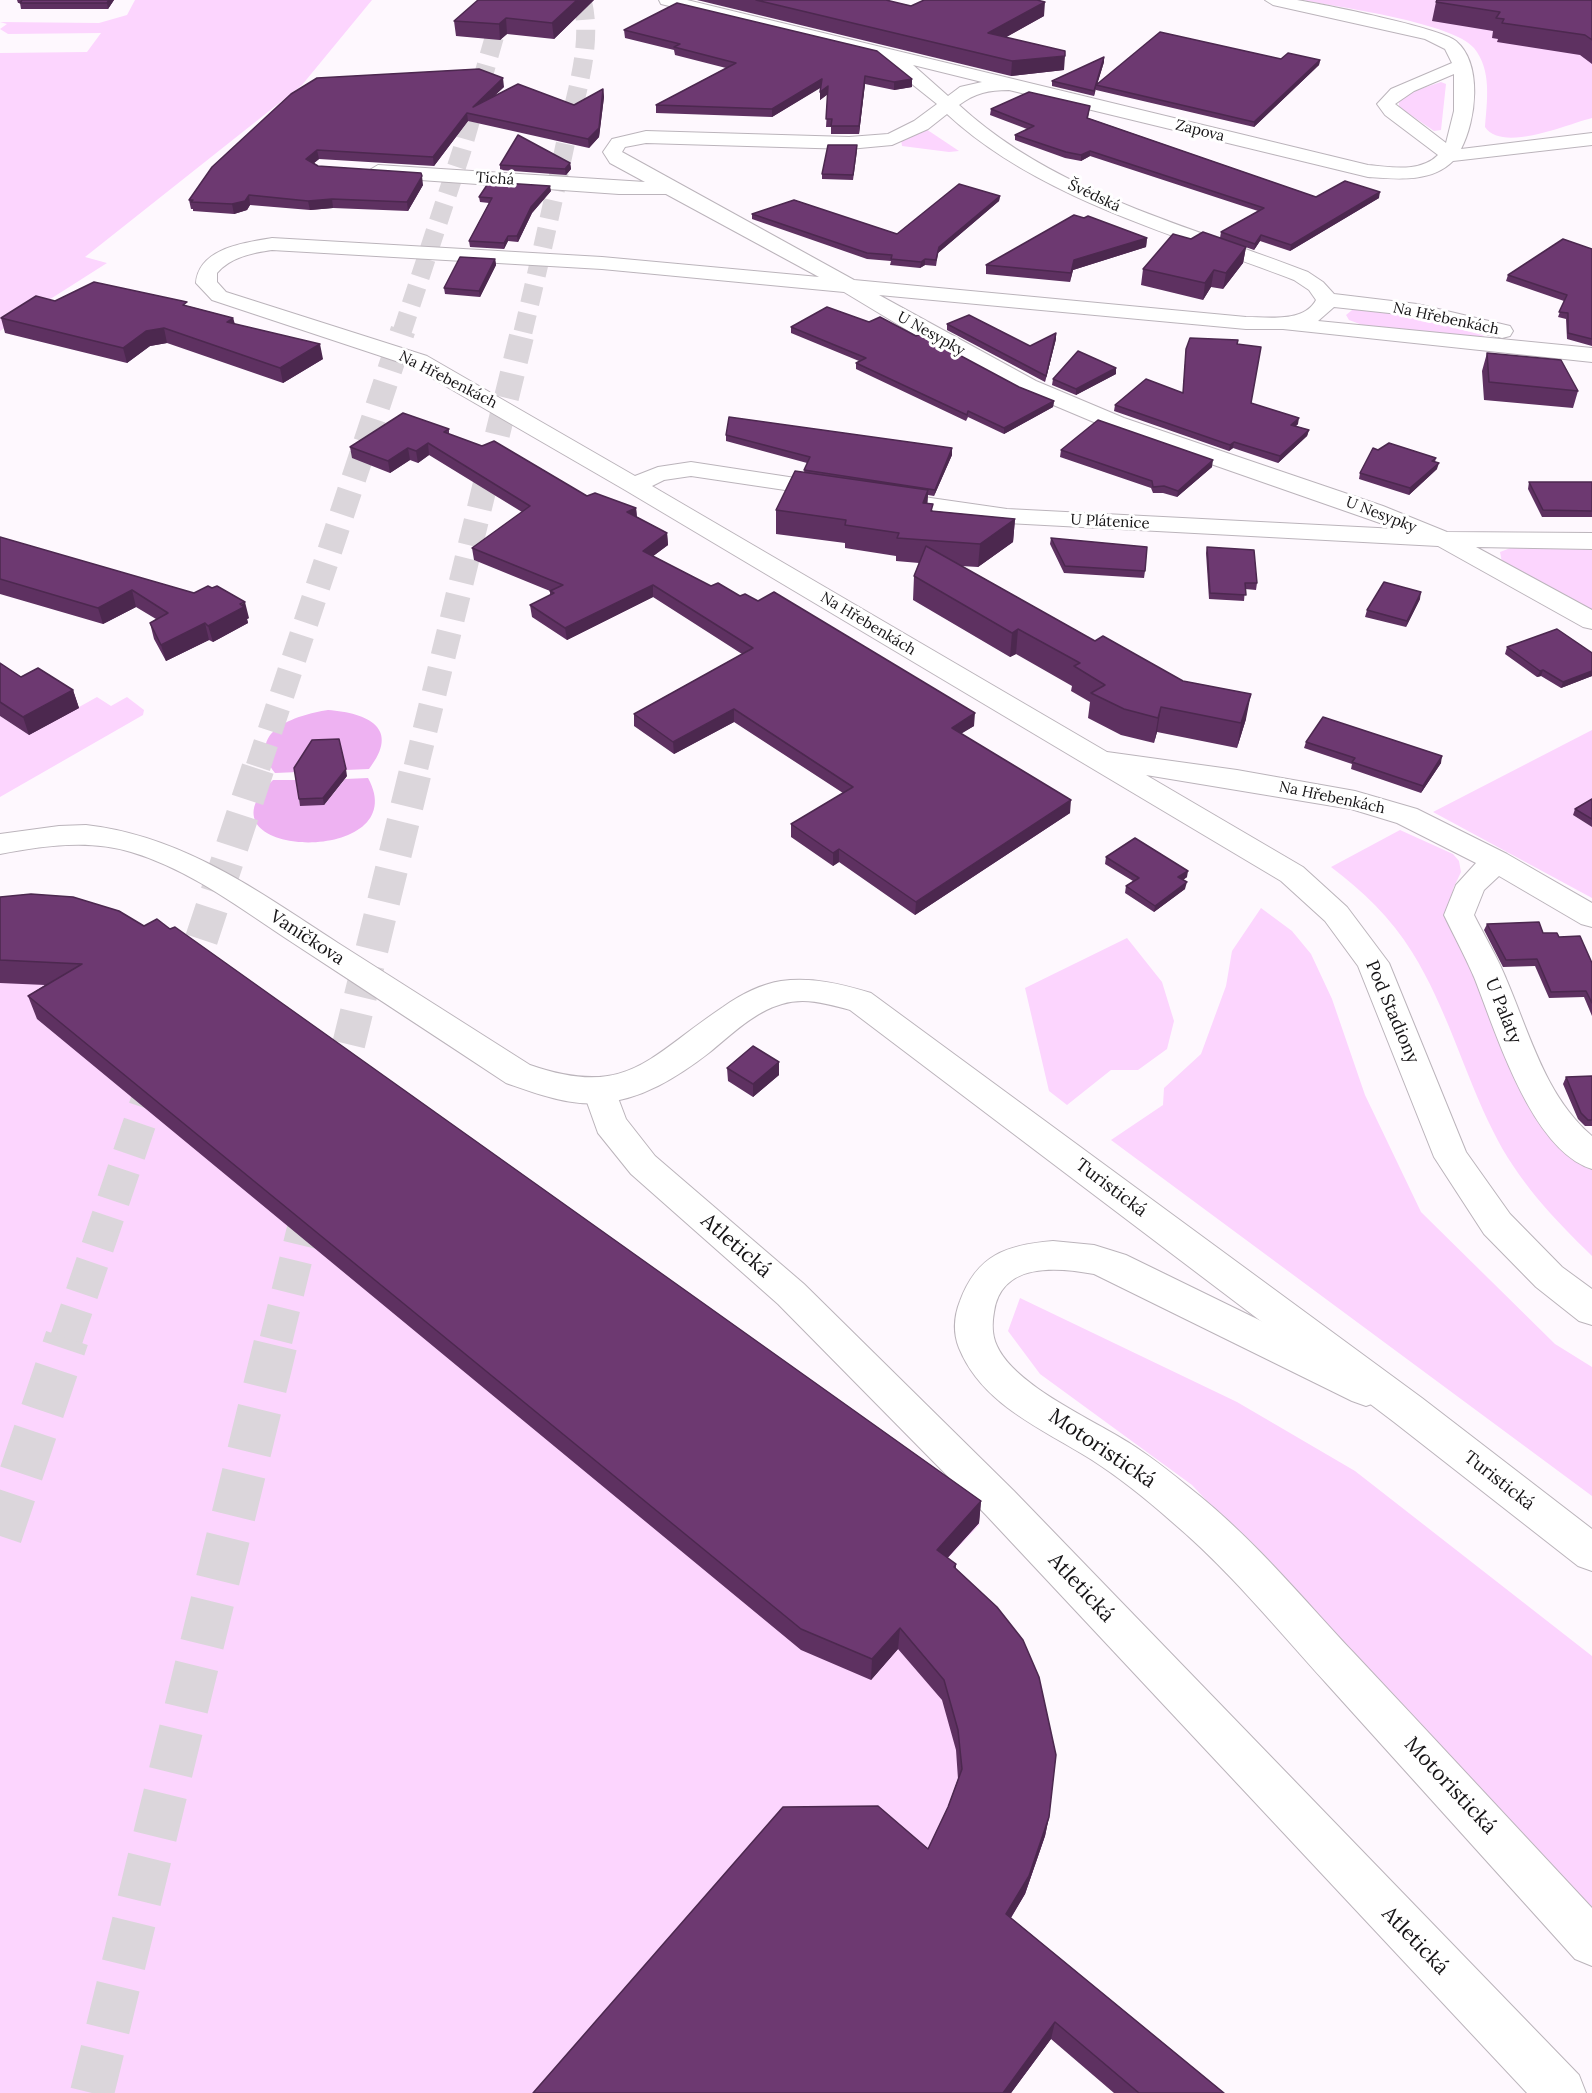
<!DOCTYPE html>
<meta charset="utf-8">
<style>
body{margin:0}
canvas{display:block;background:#fef8fe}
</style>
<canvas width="1592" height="2093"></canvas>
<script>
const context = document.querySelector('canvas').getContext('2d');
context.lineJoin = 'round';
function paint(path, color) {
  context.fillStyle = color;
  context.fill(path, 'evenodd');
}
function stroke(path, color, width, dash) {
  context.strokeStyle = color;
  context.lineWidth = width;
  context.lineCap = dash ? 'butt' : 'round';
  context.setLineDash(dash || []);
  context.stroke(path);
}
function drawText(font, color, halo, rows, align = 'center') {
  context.font = font + ' Lora,serif';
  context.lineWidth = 6;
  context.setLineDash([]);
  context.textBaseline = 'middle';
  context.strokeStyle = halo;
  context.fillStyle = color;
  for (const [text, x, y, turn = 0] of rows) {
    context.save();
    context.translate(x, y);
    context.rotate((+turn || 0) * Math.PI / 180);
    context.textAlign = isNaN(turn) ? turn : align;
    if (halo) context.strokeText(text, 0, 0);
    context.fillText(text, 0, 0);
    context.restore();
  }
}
paint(new Path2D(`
 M135,0H372L302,85L85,257L107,263L0,331V53L87,52L101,33L8,34L0,29L7,24L0,22L99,23L127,15Z
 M1303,0H1556L1592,5V118C1568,124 1502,153 1485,127C1487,101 1492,70 1474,48C1454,23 1338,7 1303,0Z
 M1441,82L1446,84L1441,130L1434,131L1399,107V100L1408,93Z
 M926,129L959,151L949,152L902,146L901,140Z
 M1357,306H1370L1482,335L1488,339L1365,326L1349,320L1346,315Z
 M1513,547H1592V617L1502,562L1500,552Z
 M97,697L111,706L127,697L144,710L143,715L0,797V716L29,735Z
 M1592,730V804L1573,815L1592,827V898L1433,812Z
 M1400,830L1453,854L1459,861L1461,872L1453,889L1451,913L1592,1165V1256C1553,1218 1517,1180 1493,1131C1464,1073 1447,1008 1412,952C1391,918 1363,891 1331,867Z
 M1261,908L1292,931L1311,954L1332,999L1365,1095L1421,1212L1555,1344L1592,1367V1496L1111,1140L1163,1105L1164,1088L1201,1054L1226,986L1232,951Z
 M0,921L390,1098L980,1524L935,1572L1052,1775L1045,1836L1025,1894L1002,1932L1051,2038L1011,2093H0Z
 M1127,938L1162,982L1174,1021L1167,1049L1138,1070H1111L1067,1105L1049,1091L1025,988Z
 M1020,1298L1237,1402L1355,1471L1592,1656V1916L1192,1485L1040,1374L1008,1331Z`), '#fcd5fe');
paint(new Path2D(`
 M328,710C368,713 401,728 369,769L275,773C244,732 295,715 328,710Z
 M368,778C417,867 187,860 273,780H296L300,805H324L345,779Z`), '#eeb2f2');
stroke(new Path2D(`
 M402,332L462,150L505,0
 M523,332C539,265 554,198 568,131C577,89 593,42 582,0`), '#dbd6db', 19, [19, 10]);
stroke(new Path2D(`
 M258,767L403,330
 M416,767L523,330`), '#dbd6db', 25, [25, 13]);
stroke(new Path2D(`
 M186,986L259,765
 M337,1092L417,765
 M66,1340L159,1066
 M276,1340L312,1194`), '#dbd6db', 33, [33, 16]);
stroke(new Path2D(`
 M0,1536L67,1338
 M92,2093L277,1338`), '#dbd6db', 44, [44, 22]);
const minor = new Path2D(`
 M659,0H687L1368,165C1391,167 1420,173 1438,155L1385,115L1377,104L1391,89L1452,63L1445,49L1425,39L1273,5L1265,0C1275,0 1286,0 1297,0C1322,4 1441,28 1456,41C1483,64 1476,121 1461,149L1592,133V145L1453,161C1431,183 1396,179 1368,177L1009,90C989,90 975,93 959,105C1054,193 1190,226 1308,272L1323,282L1334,294L1417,304L1510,326L1513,331L1510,336L1502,338L1417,316L1334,307L1318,321L1592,348V362L1283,329H1246L879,295L1036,381L1124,418L1383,506L1447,532L1592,533V549L1476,547L1592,610V629L1583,627L1438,546L1007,523L880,504L877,499L880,494L889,492L1007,509L1397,529L1108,428L1020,391L917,336L844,292L602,269L272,250C252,253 231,257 217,273V282L226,292L427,356L635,476L658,467L691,462L841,485L844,490L841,495L832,497L691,476L664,480L652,486L1107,752L1237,770L1355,791L1417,809L1507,854L1592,903V927L1581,924L1499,876L1484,890L1474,915C1485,937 1498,958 1507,981C1530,1035 1546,1097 1592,1136V1169C1531,1150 1496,1032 1474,977C1465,956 1454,936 1444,915L1456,885L1476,863L1397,823L1351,809L1146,775L1303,867L1347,907L1389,963L1466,1152L1510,1214L1562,1267L1592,1289V1325L1579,1321L1536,1287L1484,1234L1434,1157L1358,966L1325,921L1281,881L625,490L411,366L212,300L196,283C199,248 244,243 272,238L602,257L819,277L666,194H619L378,177L368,171L378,165L645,182L610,163L603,152L612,139L646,131L849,137L888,134L914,121L937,104L878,57L661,4ZM913,65L982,82L960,87L948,96ZM1454,74V111L1446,143L1395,104L1414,91ZM947,114C1040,200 1178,235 1294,280L1309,290L1316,300C1304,323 1267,317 1246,317L854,280L622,152L625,147L646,143L849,149L892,145L928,129Z
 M600,1079L612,1082L626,1119L655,1156L804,1284L1014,1491L1579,2075L1586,2093H1527L986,1515L778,1304L631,1174L598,1133L583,1091L588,1082Z
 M1053,1241L1094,1245L1126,1255L1380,1379L1385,1390L1380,1401L1366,1406L1352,1401L1094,1274C1057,1267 1001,1262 994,1312C992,1323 992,1336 997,1346C1015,1386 1094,1420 1131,1444C1156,1460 1179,1479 1201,1497C1257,1543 1304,1600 1353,1652C1433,1737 1512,1822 1592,1908V1966L1575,1959C1492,1867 1409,1775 1326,1683C1276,1628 1228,1569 1171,1521C1146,1499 1120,1478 1092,1460C1043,1429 982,1405 959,1348C953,1333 954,1316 960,1301C977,1255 1006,1245 1053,1241Z`);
const major = new Path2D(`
 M86,825C183,836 258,891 338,943C402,984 466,1024 530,1065C628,1099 648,1057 723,1007C740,995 761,984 781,981C813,977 841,984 871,993L1422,1398L1592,1529V1571L1578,1566L1394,1422L850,1010C828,1004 805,997 782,1004C754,1012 732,1034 710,1052C678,1077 641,1100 600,1103C568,1106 535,1093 506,1083C435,1036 364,989 293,943C241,909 191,870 131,852C88,839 43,846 0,854V834L59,826Z`);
stroke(minor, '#bbb4bb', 2);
stroke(major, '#bbb4bb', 2);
paint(minor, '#fff');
paint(major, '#fff');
paint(new Path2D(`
 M17,0H114L108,9H21L20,3H18Z
 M594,0L554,39L507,34L500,40L456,36L454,21Z
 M697,0H886L911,6L1044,16L1006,37L1064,70L1011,76Z
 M1592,0V64L1580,55L1497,42L1498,39L1492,38L1493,31L1432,21L1436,2Z
 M624,30L912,79V87L894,90L865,84L859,134H831V127H826L828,94L820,100L821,87L772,117L656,113V105L726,68L675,55L674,50L625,38Z
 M1281,59L1320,60L1319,65L1254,127L1096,90V89L1094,96L1052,86V81L1104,62L1097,84Z
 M504,87L494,96L574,105L603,89L604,97L599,137L589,148L468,121L434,166L319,159L314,163L318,166L423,185L408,211L333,208L310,210L250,205L247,210L234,214L193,211V209H191L189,200L212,167Z
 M991,109L1089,112L1088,118L1316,197L1379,198L1290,251L1260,241L1254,250L1220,238L1221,232L1258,211L1090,156L1081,161L1065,158L1015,140V135L1027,129L990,115Z
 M857,151L853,180L822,179V174Z
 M570,163L571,169L566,175L500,170V165Z
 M551,191L532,213L518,242L508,241L504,249L470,247L469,241L489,203L480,202L479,197Z
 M1000,196L999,201L938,253L936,266L925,265L920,268L890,265L891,261L867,259L752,219V214L897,234Z
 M1084,218L1147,238L1146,247L1073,270L1070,282L986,274V265Z
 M1191,239L1246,247L1243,263L1223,289L1211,287L1203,300L1141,285L1143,269Z
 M1592,249V346L1567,339L1566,319L1558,317L1564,301L1506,281L1508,275Z
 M495,259L496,265L480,297L445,294L444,288Z
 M55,301L188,306L233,318L235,324L323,359L283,383L167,343L150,346L127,363L5,333L1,318Z
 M869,322L916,336L1019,387L1054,401L1053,407L1004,434L968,417L966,421L856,369V363L859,361L791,333V327Z
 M947,324L1030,346L1056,339L1045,382L947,330Z
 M1237,344L1251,403L1298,424L1296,426L1309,430L1307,436L1278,463L1233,448L1229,451L1114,411L1115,405L1183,392L1186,349Z
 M1487,353L1578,391L1573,408L1484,400L1482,371Z
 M1116,374L1076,395L1052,385L1053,379Z
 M449,429V434L587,496L636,508L637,517L667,533L668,545L653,556L974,726L961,733L1070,813L915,915L839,862L833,866L791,837V824L843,793L734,722L674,754L634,726V714L742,654L653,597L567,640L532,617L530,605L550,595V591L474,560L472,548L522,512L429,455L418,463L410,460L390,473L352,458L350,447Z
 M726,435L952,448V455L934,496L928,495L927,504L933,511L1015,519L1013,542L978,567L961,566L1095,641L1246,719L1237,748L1157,732L1154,743L1121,735L1088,718L1090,702L1071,691L1072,686L1016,654L1010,657L913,600L914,576L919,563L896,561V556L845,548V543L776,534V510L804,472L807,463L726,441Z
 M1061,450L1212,467L1177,497L1163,493H1153L1151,488L1060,457Z
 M1378,450L1436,458L1435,462L1437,469L1409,495L1359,479L1360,473Z
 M1529,482H1592V517H1542L1528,489Z
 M0,537L249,618L247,619L248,623L213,642L209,640L166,661L154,639L150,623L156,619L136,607L103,624L0,594Z
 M1051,538L1145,571L1144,578L1064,573L1050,544Z
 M1207,547L1257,583L1256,590L1245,589L1244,601L1209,599L1206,553Z
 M1420,599L1406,627L1365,617L1367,610Z
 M1507,647L1592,653V676L1561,688L1541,676L1537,677L1505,654Z
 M0,663L21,677L73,690L79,708L29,735L0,716Z
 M1306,742L1441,763L1421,793L1351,769L1352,764L1304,748Z
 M347,776L324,805L300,806L299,799Z
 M1592,799V827L1573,815L1575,809Z
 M1106,857L1187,877L1183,880L1185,889L1154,912L1125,893L1126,886L1133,881L1105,864Z
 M0,897L144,926L170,929L981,1501L979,1523L947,1558L956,1564V1569L1049,1817L1045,1836L1025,1894L1011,1918L1224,2093H1114L1051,2039L1011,2093H533L928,1849L948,1807L958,1779L956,1750L942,1700L898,1649L871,1680L801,1650L37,1019L28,996L45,985L0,983Z
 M1487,924L1559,937L1592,963V1016L1584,997L1549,998L1535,966L1503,967L1484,930Z
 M779,1062V1075L753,1097L728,1081L727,1068Z
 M1592,1076V1126H1585L1578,1119L1563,1084L1566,1077Z`), '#5e3161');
paint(new Path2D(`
 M109,0H114L108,9L107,3Z
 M577,0H594L554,39L552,23Z
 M1045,2L1044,16L987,48L988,33Z
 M506,18L507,34L500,40L499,24Z
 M1065,56L1064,70L1011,76L1012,61Z
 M1104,57V62L1097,85H1096L1094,96V91Z
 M1320,60L1319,65L1254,127V122Z
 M865,76V84L859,134V126Z
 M503,78L504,87L475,114L473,107Z
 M822,79V87L772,117V109Z
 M912,79V87L894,90V82Z
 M828,86V94L820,100V92Z
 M603,89L604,97L599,137L589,148L588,139Z
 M467,113L468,121L434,166L433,157Z
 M317,150L319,159L308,168L306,159Z
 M1090,151V156L1081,161V155Z
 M570,163L571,169L566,175L565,169Z
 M422,176L423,185L408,211L407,202Z
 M550,186L551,191L532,213L518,242L517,236L531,207Z
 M1380,192L1379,198L1290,251L1291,245Z
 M249,195L250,205L247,210L234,214L232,204Z
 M1000,196L999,201L938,253L936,266L939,247Z
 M332,199L333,208L310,210L308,201Z
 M1261,235L1260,241L1254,250L1255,244Z
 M508,236V241L504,249V243Z
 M1147,238L1146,247L1073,270L1070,282L1071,273L1074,260Z
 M1246,247L1243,263L1223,289L1226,273Z
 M495,259L496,265L480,297L479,291Z
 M925,259V265L920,268L921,262Z
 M1214,270L1211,287L1203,300L1205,283Z
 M233,318L236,333L227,322Z
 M164,328L167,343L150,346L127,363L123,348L146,331Z
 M1056,333V339L1045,382L1046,376Z
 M320,344L323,359L283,383L280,368Z
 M1116,368V374L1076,395V389Z
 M1054,401L1053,407L1004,434V428Z
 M1299,418L1298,424L1290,431L1291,425Z
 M1309,430L1307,436L1278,463L1280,456Z
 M1234,442L1233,448L1229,451L1230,445Z
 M428,443L429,455L418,463L416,451Z
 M408,448L410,460L390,473L388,461Z
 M952,448V455L934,496L935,490Z
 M1213,460L1212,467L1177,497L1178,491Z
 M1439,463L1437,469L1409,495L1410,488Z
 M928,490L927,513L923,503Z
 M636,508L637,520L627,512Z
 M1015,519L1013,542L978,567L980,544Z
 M667,533L668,545L644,563L643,551Z
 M653,585V597L567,640L565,628Z
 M132,590L136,607L103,624L98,608Z
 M1421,592L1420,599L1406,627L1407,621Z
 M245,602L249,618L247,619L248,623L213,642L208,626Z
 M205,623L209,640L166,661L161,645Z
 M1018,629L1016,654L1010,657L1012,633Z
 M1543,670L1541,676L1537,677L1540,671Z
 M1592,671V676L1561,688L1563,682Z
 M73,690L79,708L29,735L23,717Z
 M1251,694L1246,719L1237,748L1241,723Z
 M1161,707L1157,732L1154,743L1158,718Z
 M734,709V722L674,754L673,742Z
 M975,713L974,726L951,740L952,728Z
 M1442,756L1441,763L1421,793L1423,786Z
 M346,769L347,776L324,805L323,798Z
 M1071,800L1070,813L915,915L916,902Z
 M839,849V862L833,866V853Z
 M1188,871L1187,877L1177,884L1178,877Z
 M1187,882L1185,889L1154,912L1155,906Z
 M779,1062V1075L753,1097V1084Z
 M981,1501L979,1523L935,1572L937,1550Z
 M900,1628L898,1649L871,1680L872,1659Z
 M1049,1817L1045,1836L1025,1894L1002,1932L1006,1914Z
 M1055,2022L1051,2039L1011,2093H1003Z`), '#4c284f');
const building = new Path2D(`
 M22,0H109L107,3H20Z
 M478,0H577L552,23L506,18L499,24L454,21Z
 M756,0H886L911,6L924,0H1037L1045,2L988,33L1065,51V56L1012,61Z
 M1437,0H1592V40L1585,35L1502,23L1504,19L1496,18L1500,12L1436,2Z
 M677,3L877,51L912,79L894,82L865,76L859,126H831L832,119H826L828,86L820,92L822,79L772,109L656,105L736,63L674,47L680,44L624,30Z
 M1160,32L1281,59L1288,53L1320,60L1254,122L1096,85Z
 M1104,57L1094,91L1052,81Z
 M479,69L503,78L473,107L518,84L574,105L603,89L599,128L588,139L467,113L433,157L317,150L306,159L318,166L421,173L422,176L407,202L332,199L308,201L249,195L245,201L232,204L191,202L193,200H189L212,167L291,94L317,78Z
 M1029,92L1090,106L1087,118L1316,197L1345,181L1380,192L1291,245L1261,235L1255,244L1221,232L1264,208L1090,151L1081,155L1066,152L1015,135L1034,126L991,109Z
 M518,135L570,163L565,169L500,165Z
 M828,145H857L853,175L822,174Z
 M489,182L550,186L531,207L517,236H508L504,243L469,241L492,198L479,197Z
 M959,184L1000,196L939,247L936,260L925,259L921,262L891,259L892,255L867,253L752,214L794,200L897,234Z
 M1074,215L1084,218L1088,216L1147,238L1074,260L1071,273L986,265Z
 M1203,232L1246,247L1226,273L1214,270L1205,283L1143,269L1173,234L1191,239Z
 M1563,239L1592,249V339L1568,333V313L1559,312L1567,295L1508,275Z
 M460,257L495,259L479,291L444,288Z
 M94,282L187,302L183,305L233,318L227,322L320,344L280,368L164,328L146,331L123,348L1,318L36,296L55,301Z
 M827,307L869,322L880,317L916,336L920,334L1019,387L1054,401L1004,428L968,411L967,415L856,363L866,358L791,327Z
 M969,315L1030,346L1056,333L1046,376L947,324Z
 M1190,338L1238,340L1237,344L1261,347L1251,403L1299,418L1291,425L1309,430L1280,456L1234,442L1230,445L1115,405L1146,379L1183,393L1186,349Z
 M1078,351L1116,368L1076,389L1053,379Z
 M1487,353L1561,360L1578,391L1489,382Z
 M403,413L449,429L444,432L482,446L494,441L587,496L595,493L636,508L627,512L667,533L643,551L711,586L718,583L740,596L745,594L758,601L774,592L975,713L952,728L1071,800L916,902L839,849L833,853L791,824L853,787L734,709L673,742L634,714L753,648L653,585L565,628L530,605L554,593L550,591L563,585L472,548L530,506L428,443L416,451L408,448L388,461L350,447Z
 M729,417L952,448L935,490L804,470L810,457L726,435Z
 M1098,420L1213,460L1178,491L1164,486L1153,487L1152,481L1061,450Z
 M1389,443L1436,458L1432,461L1439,463L1410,488L1360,473L1373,448L1378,450Z
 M795,471L928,490L923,503L933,504L931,511L1015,519L980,544L897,538L899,533L845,525L846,520L776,510Z
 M1529,482H1592V511L1543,510Z
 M0,537L194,593L208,586L212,588L217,586L245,602L240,604L244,607L208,626L205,623L161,645L150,623L168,613L132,590L98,608L0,579Z
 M1051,538L1147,547L1145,571L1065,566Z
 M926,546L1095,641L1103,636L1183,681L1251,694L1241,723L1161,707L1158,718L1124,709L1091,693L1105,685L1074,666L1080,663L1018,629L1012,633L914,576Z
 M1207,547L1254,550L1257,583H1245L1246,595L1210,593Z
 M1384,582L1421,592L1407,621L1367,610Z
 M1557,629L1592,653V671L1563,682L1543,670L1540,671L1507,647Z
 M0,663L21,677L38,668L73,690L23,717L0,702Z
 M1323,717L1442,756L1423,786L1352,762L1355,758L1306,742Z
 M339,739L346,769L323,798L299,799L294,768L312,740Z
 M1592,799V819L1575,809Z
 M1135,838L1188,871L1178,877L1187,882L1155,906L1126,886L1139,878L1106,857Z
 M31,894L73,897L119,911L144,926L157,919L170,929L175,927L981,1501L937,1550L956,1564L954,1567L997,1607L1023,1640L1039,1677L1056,1755L1049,1817L1029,1876L1006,1914L1224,2093H1139L1055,2022L1003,2093H533L783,1807L878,1806L928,1849L948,1807L962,1769L958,1730L944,1680L900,1628L872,1659L801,1629L28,996L82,964L0,960V897Z
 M1539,922L1543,933H1557L1559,937L1580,936L1592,963V1003L1586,991L1551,992L1537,959L1506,960L1487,924Z
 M753,1046L779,1062L753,1084L727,1068Z
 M1592,1076V1120H1588L1581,1113L1566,1077Z`);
paint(building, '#6d3971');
stroke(building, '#4c284f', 1.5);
drawText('15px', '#151315', '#fff', [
 ["Zapova",1200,131,14],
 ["Tichá",495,179,4],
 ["Švédská",1094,196,25],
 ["Na Hřebenkách",1446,319,12],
 ["U Nesypky",931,334,29],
 ["Na Hřebenkách",448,380,27],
 ["U Nesypky",1381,515,21],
 ["U Plátenice",1110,522,3],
 ["Na Hřebenkách",868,624,31],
 ["Na Hřebenkách",1332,798,12]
]);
drawText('18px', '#151315', '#fff', [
 ["Vaníčkova",307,938,33],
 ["U Palaty",1503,1011,68],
 ["Pod Stadiony",1392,1012,67],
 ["Turistická",1111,1188,37],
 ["Turistická",1499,1481,38]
]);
drawText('21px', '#151315', '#fff', [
 ["Atletická",736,1246,41],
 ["Motoristická",1102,1449,34],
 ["Atletická",1081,1588,47],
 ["Motoristická",1450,1786,47],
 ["Atletická",1415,1941,46]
]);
</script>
